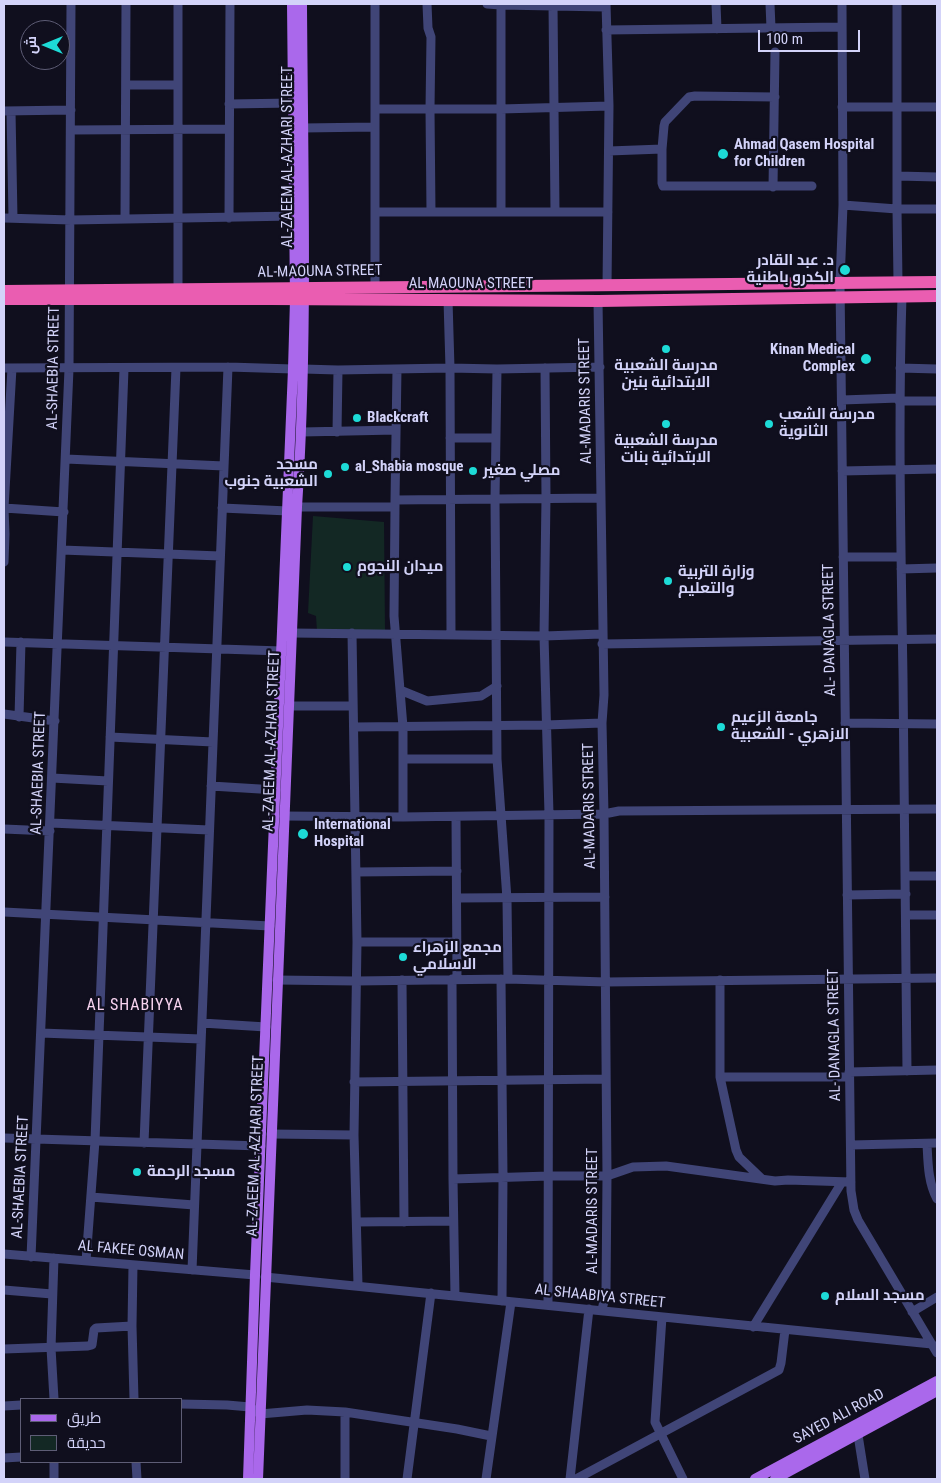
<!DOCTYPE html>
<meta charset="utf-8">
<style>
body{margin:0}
#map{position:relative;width:941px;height:1483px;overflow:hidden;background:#100f1e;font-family:"Roboto Condensed",Cairo,sans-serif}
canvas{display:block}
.frame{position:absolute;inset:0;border:5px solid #d3d3f9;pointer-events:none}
.legend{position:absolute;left:20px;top:1398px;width:162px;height:65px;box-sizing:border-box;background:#100f1e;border:1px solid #5e5d76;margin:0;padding:6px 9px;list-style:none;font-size:15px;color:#d3d3f9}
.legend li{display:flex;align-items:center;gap:10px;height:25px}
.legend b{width:25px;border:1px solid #5e5d76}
.north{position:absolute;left:20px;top:20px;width:50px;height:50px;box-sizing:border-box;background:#100f1e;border:1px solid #5e5d76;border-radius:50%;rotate:270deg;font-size:14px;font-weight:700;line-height:20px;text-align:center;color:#d3d3f9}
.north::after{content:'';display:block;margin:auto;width:18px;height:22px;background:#1ddbd7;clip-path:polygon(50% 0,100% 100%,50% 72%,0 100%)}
.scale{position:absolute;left:758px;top:30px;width:102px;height:22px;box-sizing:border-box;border:2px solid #d3d3f9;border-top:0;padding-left:6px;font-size:15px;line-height:18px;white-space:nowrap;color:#d3d3f9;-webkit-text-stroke:4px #100f1e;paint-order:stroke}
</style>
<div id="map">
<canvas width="941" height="1483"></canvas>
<div class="frame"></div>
<ul class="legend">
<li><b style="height:6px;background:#aa68eb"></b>طريق</li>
<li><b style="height:14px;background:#132824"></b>حديقة</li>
</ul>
<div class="north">ش</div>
<div class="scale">100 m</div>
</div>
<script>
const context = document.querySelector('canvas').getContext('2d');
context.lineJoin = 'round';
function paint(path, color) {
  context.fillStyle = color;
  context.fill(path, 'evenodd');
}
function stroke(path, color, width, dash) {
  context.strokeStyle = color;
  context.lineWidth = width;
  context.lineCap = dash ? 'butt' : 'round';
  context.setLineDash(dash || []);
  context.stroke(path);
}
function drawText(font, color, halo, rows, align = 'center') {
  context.font = font + ' "Roboto Condensed",Cairo,sans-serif';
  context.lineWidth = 4.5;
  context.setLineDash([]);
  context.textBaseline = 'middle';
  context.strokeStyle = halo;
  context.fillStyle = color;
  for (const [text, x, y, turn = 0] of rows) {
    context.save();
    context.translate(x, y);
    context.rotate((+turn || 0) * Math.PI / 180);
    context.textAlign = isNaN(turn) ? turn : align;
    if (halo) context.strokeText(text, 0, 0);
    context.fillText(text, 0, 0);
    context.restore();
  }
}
paint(new Path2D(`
 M313,516L384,522L385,630L317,631L316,616L308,613Z`), '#132824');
stroke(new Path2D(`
 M178,4V289
 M375,4V287
 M427,4L428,28L431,37L430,109L431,212
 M487,4L501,5L606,7
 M501,4V211
 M553,4L555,212
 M606,4L609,106L607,286
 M716,4L717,29
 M770,4L771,28
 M842,4L843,205L840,283L851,1191L854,1210L858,1220L937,1353
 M897,4V209L898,282
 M606,30L842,27
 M126,85H178
 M775,97L695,96L689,97L665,122L664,126L662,149V183L663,186H812
 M229,104L293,103
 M842,107H937
 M375,109H501L609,106
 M4,111L71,110
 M11,111L13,218
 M303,128L375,127
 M71,130L229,129
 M609,151L662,149
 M898,176L937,177
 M773,187L775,52
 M843,205L897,209H937
 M375,212H608
 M4,218L71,220L294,216
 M125,218L126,4
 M229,218L230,4
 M902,296C898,423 901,551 903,678C905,809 906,940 907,1071
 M448,300L450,368L451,635
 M598,301L604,695L602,723L604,814L607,1176L606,1292L602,1310
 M4,368L228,367L293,369
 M545,368L546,498L544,636L549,814L548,1305
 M900,368L937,369
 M303,369L338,370L450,368L497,369L600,367
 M497,369L495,499L497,759L507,899L508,979
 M842,400L899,398V401H937
 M302,432L396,430
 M337,432L338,370
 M450,438H496
 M66,459L224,466
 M842,471L937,469
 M395,500L397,369
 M297,507H395V500L601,498
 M395,507L394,616L403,727V817
 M4,508L64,512
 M222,508L288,511
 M62,550L220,556
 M843,557H901
 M4,562L5,534L4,508L12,368
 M901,569L937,568
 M292,633L544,636L602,634
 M352,633L357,942L354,1135L358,1285
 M4,642L282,651
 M602,644L937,639
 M400,690L427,701L481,696L497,686
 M289,706H353
 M4,714L55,721
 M19,717L21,642
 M845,723L937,724
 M354,727L546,725L602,723
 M110,737L213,742
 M403,759H497
 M52,778L108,781
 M211,786L276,790
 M284,816L403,817L604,814L619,811L937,809
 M456,817L457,979
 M51,823L209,830
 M4,829L50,831
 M356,872L457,871
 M905,876H937
 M847,895L906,894
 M457,898L605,897
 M4,912L270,926
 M906,915H937
 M357,942H457
 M452,979L453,1179L455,1296
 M501,979L503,1177L502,1301
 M277,980L356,981L508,979L606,982L937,978
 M402,980L404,1222
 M720,980V1077
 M202,1023L266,1027
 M41,1033L201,1039
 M849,1072L937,1070
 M354,1082L606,1079
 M271,1134L354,1135
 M4,1138L261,1146
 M144,1143L176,368
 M927,1144C928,1163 928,1182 937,1199
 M851,1145L937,1143
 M761,1178L739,1157L736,1150L720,1077H849
 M453,1179L549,1176H607L633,1167L666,1166L775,1181L788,1180L851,1182
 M91,1197L194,1205
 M357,1222L453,1221
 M4,1254L255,1275
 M31,1257L69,369L71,4
 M86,1261L95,1141L124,369
 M133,1265L132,1326L134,1399
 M192,1270L228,367
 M265,1277L932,1344
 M4,1290L52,1294
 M912,1312L937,1297
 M662,1317L655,1422L683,1479
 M753,1327L842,1182
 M4,1349L88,1346L92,1345L94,1330L96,1328L132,1326
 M54,1399L51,1348L54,1258
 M181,1404L227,1405L250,1407L260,1414L307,1410L345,1412L457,1429L491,1436
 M4,1406L21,1405
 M858,1435L865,1479
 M4,1458L21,1457
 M136,1462L137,1479
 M54,1479V1462
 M345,1479V1412
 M407,1479L431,1293
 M486,1479L511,1302
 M570,1479L589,1309
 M576,1479L779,1370L781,1363L785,1330`), '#404577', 9);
stroke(new Path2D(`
 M248,1479L255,1275L293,369L295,300L292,4
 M258,1479L297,507C308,339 303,171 302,4
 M755,1479L937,1381
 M775,1479L937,1391`), '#aa68eb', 10);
stroke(new Path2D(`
 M4,291L937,282
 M4,299H271L598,301L937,296`), '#ea5db1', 12);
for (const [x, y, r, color] of [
 [723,154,6,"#1ddbd7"],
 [845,270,6,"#1ddbd7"],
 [666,349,5,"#1ddbd7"],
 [866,359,6,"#1ddbd7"],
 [357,418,5,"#1ddbd7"],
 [666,424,5,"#1ddbd7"],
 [769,424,5,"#1ddbd7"],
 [345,467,5,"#1ddbd7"],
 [473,471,5,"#1ddbd7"],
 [328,474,5,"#1ddbd7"],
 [347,567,5,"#1ddbd7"],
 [668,581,5,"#1ddbd7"],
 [721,727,5,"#1ddbd7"],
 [303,834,6,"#1ddbd7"],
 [403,957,5,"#1ddbd7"],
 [137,1172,5,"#1ddbd7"],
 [825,1296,5,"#1ddbd7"]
]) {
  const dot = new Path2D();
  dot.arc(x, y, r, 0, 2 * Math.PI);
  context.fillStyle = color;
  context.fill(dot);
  stroke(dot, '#100f1e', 2);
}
drawText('bold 15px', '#d3d3f9', '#100f1e', [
 ["Ahmad Qasem Hospital",734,145],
 ["for Children",734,162],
 ["د. عبد القادر",834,261,"right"],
 ["الكدرو باطنية",834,278,"right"],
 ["Kinan Medical",855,350,"right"],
 ["Complex",855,367,"right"],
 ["مدرسة الشعبية",666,366,"center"],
 ["الابتدائية بنين",666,383,"center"],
 ["مدرسة الشعب",779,415],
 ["الثانوية",779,432],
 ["Blackcraft",367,418],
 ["مدرسة الشعبية",666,441,"center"],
 ["الابتدائية بنات",666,458,"center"],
 ["مسجد",318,465,"right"],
 ["الشعبية جنوب",318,482,"right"],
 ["al_Shabia mosque",355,467],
 ["مصلي صغير",483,471],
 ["ميدان النجوم",357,567],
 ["وزارة التربية",678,572],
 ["والتعليم",678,589],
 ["جامعة الزعيم",731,718],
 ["الازهري - الشعبية",731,735],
 ["International",314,825],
 ["Hospital",314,842],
 ["مجمع الزهراء",413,948],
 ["الاسلامي",413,965],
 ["مسجد الرحمة",147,1172],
 ["مسجد السلام",835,1296]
], 'left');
drawText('15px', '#d3d3f9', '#100f1e', [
 ["AL-ZAEEM AL-AZHARI STREET",288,157,-90],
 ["AL-MAOUNA STREET",320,272,-1],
 ["AL MAOUNA STREET",471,284],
 ["AL-SHAEBIA STREET",54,368,-89],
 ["AL-MADARIS STREET",586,401,-91],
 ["AL- DANAGLA STREET",830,630,-91],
 ["AL-ZAEEM AL-AZHARI STREET",272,741,-88],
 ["AL-SHAEBIA STREET",39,773,-88],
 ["AL-MADARIS STREET",590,806,-91],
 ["AL- DANAGLA STREET",835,1035,-91],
 ["AL-ZAEEM AL-AZHARI STREET",256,1146,-88],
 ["AL-SHAEBIA STREET",21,1177,-87],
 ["AL-MADARIS STREET",593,1211,-90],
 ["AL FAKEE OSMAN",131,1251,5],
 ["AL SHAABIYA STREET",600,1297,6],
 ["SAYED ALI ROAD",839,1417,-28]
]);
context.letterSpacing = '1px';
drawText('16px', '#f9d4f0', '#100f1e', [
 ["AL SHABIYYA",135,1006]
]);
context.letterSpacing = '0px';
</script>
